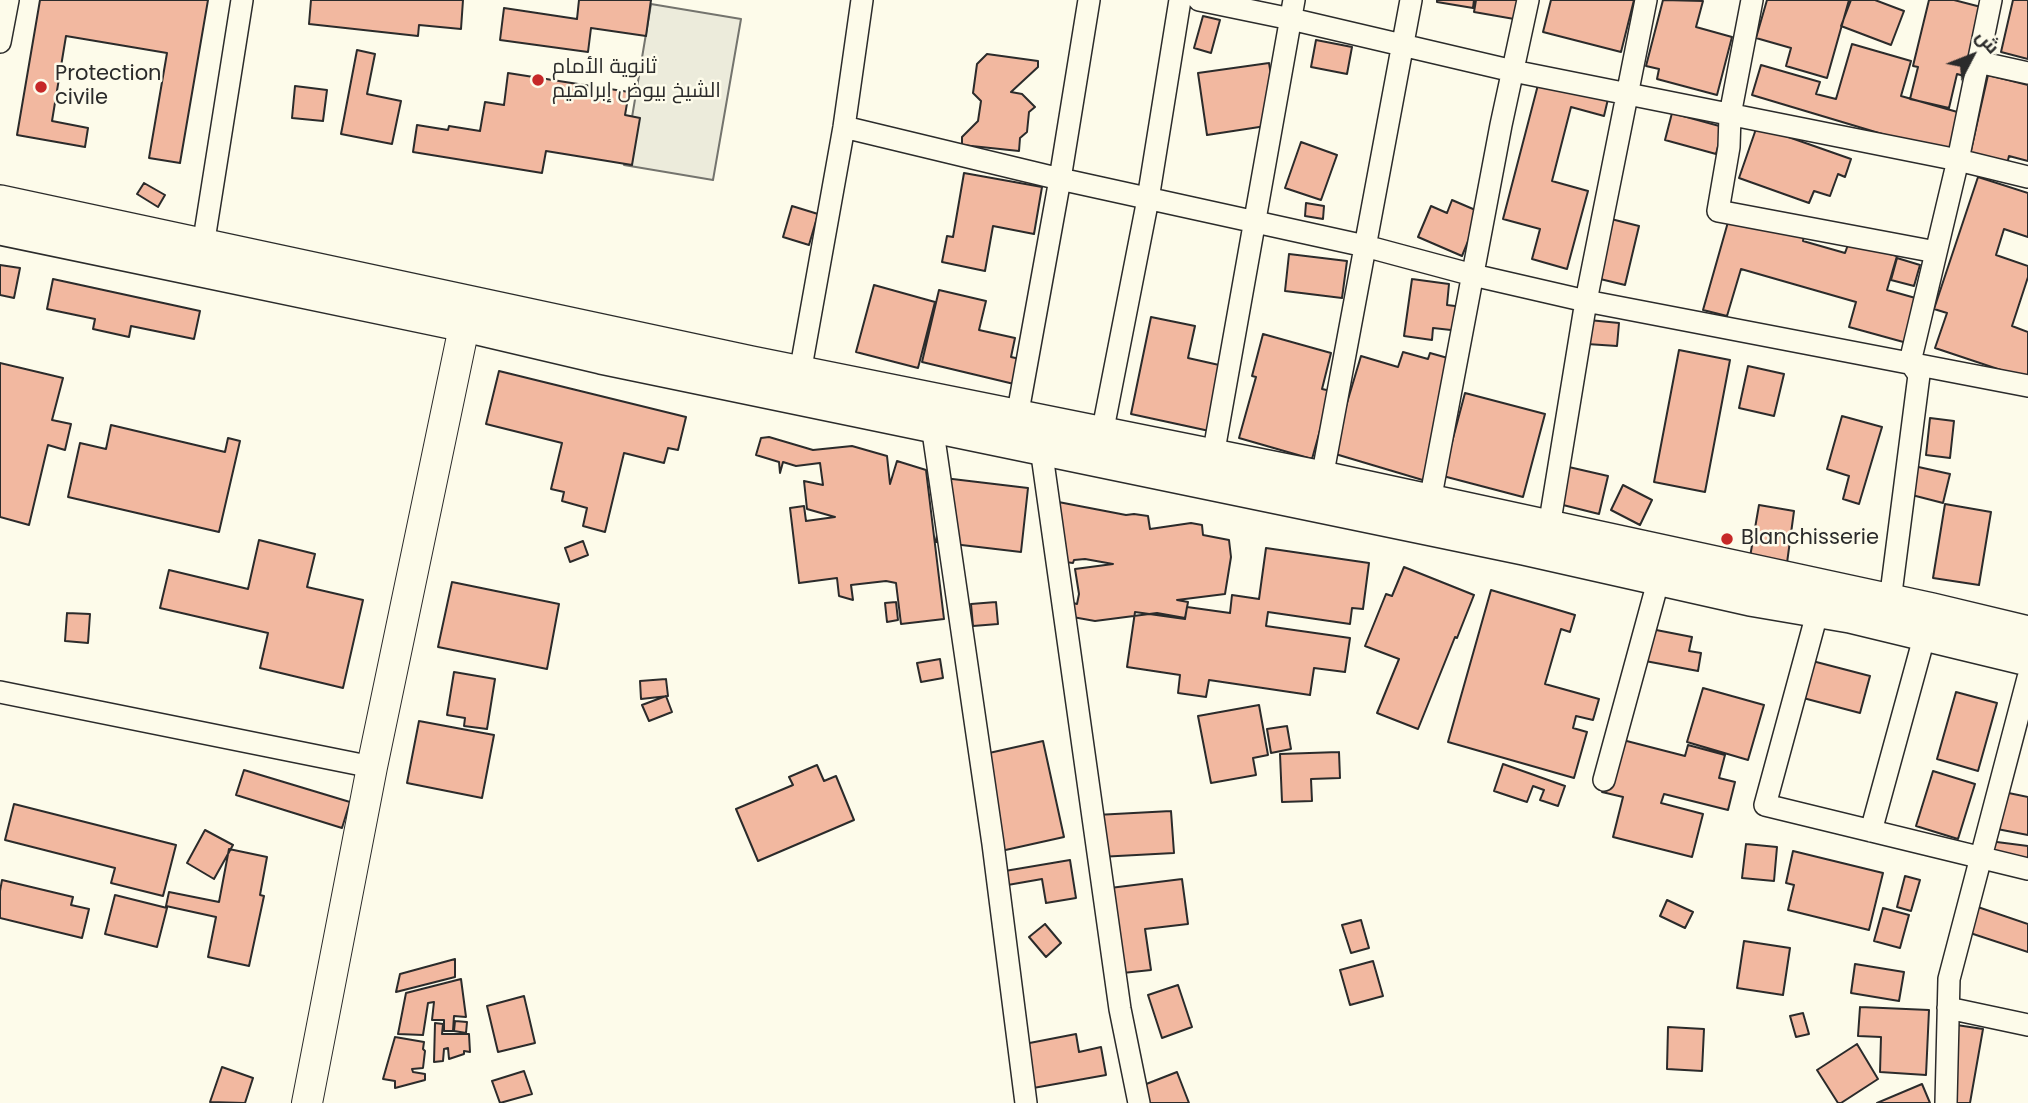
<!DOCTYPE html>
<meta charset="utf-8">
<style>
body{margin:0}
#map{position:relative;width:2028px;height:1103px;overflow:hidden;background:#fdfbea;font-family:Poppins,Cairo,sans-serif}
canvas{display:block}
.north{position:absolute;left:1937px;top:21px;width:70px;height:70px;-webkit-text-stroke:5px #fdfbea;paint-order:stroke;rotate:48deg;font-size:19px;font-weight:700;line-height:28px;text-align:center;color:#2b2b2b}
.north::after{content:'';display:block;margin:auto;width:24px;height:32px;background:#2b2b2b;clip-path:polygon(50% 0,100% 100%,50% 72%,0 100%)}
</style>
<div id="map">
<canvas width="2028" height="1103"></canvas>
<div class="north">ش</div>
</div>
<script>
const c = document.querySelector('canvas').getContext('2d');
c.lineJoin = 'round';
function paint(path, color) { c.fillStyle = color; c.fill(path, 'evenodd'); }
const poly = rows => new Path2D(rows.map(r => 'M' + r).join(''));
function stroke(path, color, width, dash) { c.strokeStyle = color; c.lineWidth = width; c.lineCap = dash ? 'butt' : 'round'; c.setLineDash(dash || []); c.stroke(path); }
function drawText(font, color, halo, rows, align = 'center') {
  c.font = font + ' Poppins,Cairo,sans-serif'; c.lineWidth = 5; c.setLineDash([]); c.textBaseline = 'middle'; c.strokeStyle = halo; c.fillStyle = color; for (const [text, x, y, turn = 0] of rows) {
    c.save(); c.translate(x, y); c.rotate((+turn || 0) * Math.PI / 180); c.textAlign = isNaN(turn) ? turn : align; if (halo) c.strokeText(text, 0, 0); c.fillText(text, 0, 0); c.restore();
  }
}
const green = poly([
 [651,4,741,19,713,180,624,165,651,4]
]);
paint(green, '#ecebdb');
stroke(green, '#74746e', 2);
const building = poly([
 [40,0,208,0,180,163,149,158,167,53,66,36,52,121,88,128,85,147,17,135,40,0],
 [311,0,463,0,461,29,419,25,418,36,309,24,311,0],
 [579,0,651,0,646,36,591,28,588,52,500,40,504,8,577,19,579,0],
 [1437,0,1474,0,1473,8,1437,2,1437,0],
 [1476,0,1523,0,1520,20,1474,12,1476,0],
 [1551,0,1634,0,1621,52,1543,32,1551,0],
 [1663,0,1703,1,1696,27,1732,37,1717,95,1657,79,1659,69,1646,66,1663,0],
 [1767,0,1849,0,1827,78,1786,66,1791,48,1756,38,1767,0],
 [1851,0,1875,0,1904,11,1891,45,1841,26,1851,0],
 [1929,0,1954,0,1981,7,1964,76,1957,74,1949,108,1910,99,1918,67,1913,66,1929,0],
 [2013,0,2028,0,2028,59,2001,52,2013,0],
 [1203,16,1220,20,1211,53,1194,48,1203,16],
 [1316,40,1352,47,1347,74,1311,67,1316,40],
 [1852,44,1911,61,1901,96,1961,113,1949,154,1752,95,1761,65,1820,82,1816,94,1836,99,1852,44],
 [357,50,375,54,367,94,401,101,392,144,341,134,357,50],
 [987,54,1038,61,1038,67,1011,92,1022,94,1035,107,1029,112,1027,132,1020,138,1019,151,962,145,962,137,978,121,981,101,973,93,977,64,987,54],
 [1269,63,1279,124,1207,135,1198,73,1269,63],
 [508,73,629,92,625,115,640,118,632,165,546,151,542,173,413,152,417,125,448,130,449,126,480,131,485,102,504,105,508,73],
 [1988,75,2028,85,2028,161,2009,156,2006,168,1969,159,1988,75],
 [1539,81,1608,99,1604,116,1571,107,1552,181,1588,191,1567,269,1532,259,1540,229,1503,219,1539,81],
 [295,86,327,90,323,121,292,118,295,86],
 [1672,113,1723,127,1716,154,1665,140,1672,113],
 [1757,126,1851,159,1845,177,1838,174,1830,196,1814,191,1809,203,1739,178,1757,126],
 [1301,142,1337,155,1321,200,1285,188,1301,142],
 [964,173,1042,187,1034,234,993,226,985,271,942,262,947,236,953,237,964,173],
 [1978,177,2028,193,2028,237,2004,229,1996,255,2028,266,2028,277,2012,326,2028,332,2028,379,1935,348,1947,313,1934,309,1978,177],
 [144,183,165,195,158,207,137,194,144,183],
 [1452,200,1480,212,1462,256,1418,237,1431,206,1447,213,1452,200],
 [1306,203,1324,206,1323,219,1305,216,1306,203],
 [792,206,818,214,809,245,783,237,792,206],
 [1730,215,1804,236,1803,241,1845,253,1849,242,1897,256,1887,290,1919,299,1907,343,1849,327,1856,302,1741,269,1727,316,1703,310,1730,215],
 [1611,219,1639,226,1625,285,1596,278,1611,219],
 [1289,254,1347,261,1342,298,1285,291,1289,254],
 [1897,258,1920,265,1914,286,1891,280,1897,258],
 [0,265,20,268,14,298,0,295,0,265],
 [53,279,200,311,194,339,131,326,129,337,93,329,95,319,47,309,53,279],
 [1412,279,1449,284,1447,305,1463,307,1460,331,1433,328,1432,340,1404,336,1412,279],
 [874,285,935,302,918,368,856,352,874,285],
 [939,290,986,301,979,330,1015,338,1011,357,1020,359,1014,384,922,362,939,290],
 [1151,317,1195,326,1188,358,1228,367,1214,432,1131,414,1151,317],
 [1589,320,1619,323,1617,346,1587,344,1589,320],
 [1263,334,1331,353,1322,389,1331,391,1312,459,1239,438,1256,377,1252,376,1263,334],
 [1679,350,1730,360,1705,492,1654,482,1679,350],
 [1403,352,1428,359,1430,353,1462,362,1426,481,1332,453,1361,356,1398,367,1403,352],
 [0,363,63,378,52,420,71,424,65,450,48,445,29,525,0,517,0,363],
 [1748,366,1784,374,1774,416,1739,408,1748,366],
 [499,371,686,417,678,450,668,448,664,463,624,453,605,532,583,526,587,508,562,501,564,492,551,489,562,443,486,424,499,371],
 [1465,393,1545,414,1523,497,1443,476,1465,393],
 [1842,416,1882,427,1859,504,1843,499,1849,476,1827,469,1842,416],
 [1930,418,1954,421,1950,458,1926,455,1930,418],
 [111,425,225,452,228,438,240,441,219,532,68,497,80,443,106,449,111,425],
 [769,437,813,450,852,446,887,456,890,484,897,461,926,470,944,619,901,624,896,583,886,581,851,585,853,600,839,596,837,578,799,583,790,508,804,506,806,521,835,517,807,509,804,481,823,485,820,463,796,466,783,462,780,473,779,462,756,455,761,438,769,437],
 [1560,465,1608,476,1599,514,1551,502,1560,465],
 [1914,466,1950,474,1943,503,1908,494,1914,466],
 [944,478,1028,488,1021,552,936,542,944,478],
 [1623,485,1652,500,1640,525,1611,510,1623,485],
 [1048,500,1126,515,1134,514,1148,516,1150,529,1191,523,1202,525,1203,535,1229,540,1231,557,1225,594,1177,600,1188,602,1185,618,1157,613,1095,621,1067,616,1065,601,1077,604,1079,594,1075,569,1113,564,1085,559,1074,560,1073,563,1057,561,1048,500],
 [1945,504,1991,512,1979,585,1933,578,1945,504],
 [1759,505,1794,511,1787,563,1750,557,1759,505],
 [259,540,315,554,307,587,363,600,343,688,260,668,268,633,160,608,169,570,248,589,259,540],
 [583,541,588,555,570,562,565,548,583,541],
 [1266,548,1369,563,1363,609,1352,608,1350,624,1268,612,1266,626,1350,638,1345,672,1314,668,1310,695,1209,680,1206,697,1178,693,1180,675,1127,667,1135,612,1185,619,1187,607,1230,613,1232,595,1259,599,1266,548],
 [1404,567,1474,595,1457,638,1455,637,1418,729,1377,713,1399,659,1365,646,1386,594,1392,596,1404,567],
 [452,582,559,604,547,669,438,647,452,582],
 [1491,590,1575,615,1570,632,1561,629,1545,684,1599,699,1593,720,1576,716,1573,728,1587,732,1574,778,1448,742,1491,590],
 [896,602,898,620,887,622,885,603,896,602],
 [996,602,998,624,973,626,971,604,996,602],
 [67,613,90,614,88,643,65,641,67,613],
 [1646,628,1692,637,1689,651,1701,653,1698,671,1640,660,1646,628],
 [1797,657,1870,676,1860,713,1788,694,1797,657],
 [940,659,943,678,921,682,917,663,940,659],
 [454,672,495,679,487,729,464,726,465,718,447,715,454,672],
 [666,679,668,696,641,699,640,681,666,679],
 [1703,688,1764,705,1748,760,1687,742,1703,688],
 [1956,692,1997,703,1978,771,1937,759,1956,692],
 [666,696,672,712,649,721,642,705,666,696],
 [1259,705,1268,755,1253,758,1256,775,1211,783,1198,716,1259,705],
 [419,721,494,735,482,798,407,783,419,721],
 [1287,726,1291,749,1271,753,1267,729,1287,726],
 [1615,738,1685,756,1688,745,1725,755,1719,778,1735,782,1728,810,1664,794,1661,803,1703,814,1692,857,1613,837,1623,797,1602,792,1615,738],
 [1043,741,1064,837,1001,851,980,755,1043,741],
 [1339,752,1340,778,1311,779,1312,801,1282,802,1280,754,1339,752],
 [1503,764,1565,786,1558,806,1540,800,1544,790,1533,786,1527,802,1494,791,1503,764],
 [817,765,824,781,836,776,854,820,758,861,736,809,793,785,789,777,817,765],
 [244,770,350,802,342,828,236,795,244,770],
 [1933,771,1975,784,1958,839,1916,826,1933,771],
 [1999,791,2028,797,2028,835,1992,828,1999,791],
 [14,804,176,845,163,896,111,883,115,868,5,840,14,804],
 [1171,811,1174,853,1099,857,1096,815,1171,811],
 [205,830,233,845,214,879,187,863,205,830],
 [1989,841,2028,846,2028,863,1987,857,1989,841],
 [1746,844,1777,847,1774,881,1742,878,1746,844],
 [229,849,267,857,260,895,264,896,249,966,208,957,216,917,166,906,169,892,219,902,229,849],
 [1793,851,1883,873,1869,930,1788,910,1794,885,1786,883,1793,851],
 [1070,860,1076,898,1046,903,1042,879,1002,886,999,872,1070,860],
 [1905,876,1920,880,1911,911,1897,907,1905,876],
 [1182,879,1188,924,1145,929,1151,970,1113,974,1102,889,1182,879],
 [2,880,73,897,71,905,89,909,82,938,0,918,0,891,2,880],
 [115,895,167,908,157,947,105,934,115,895],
 [1667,900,1693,912,1685,928,1660,916,1667,900],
 [1969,904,2028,924,2028,952,1961,930,1969,904],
 [1883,908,1909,915,1900,948,1874,941,1883,908],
 [1361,920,1369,948,1351,953,1342,925,1361,920],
 [1045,924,1061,943,1046,957,1029,937,1045,924],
 [1744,941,1790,948,1783,995,1737,988,1744,941],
 [455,959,455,977,396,992,400,974,455,959],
 [1373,961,1383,996,1350,1005,1340,970,1373,961],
 [1855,964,1904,972,1899,1001,1851,993,1855,964],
 [461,979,466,1017,454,1016,453,1031,444,1031,444,1020,432,1020,434,1002,428,1003,423,1035,398,1034,406,993,461,979],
 [1178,985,1192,1027,1162,1038,1148,995,1178,985],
 [524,996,535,1043,498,1052,487,1006,524,996],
 [1860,1007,1929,1010,1926,1075,1880,1072,1881,1037,1858,1036,1860,1007],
 [1803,1013,1809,1034,1796,1037,1790,1016,1803,1013],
 [455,1021,467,1022,466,1033,454,1031,455,1021],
 [435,1023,443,1024,442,1034,469,1034,470,1052,464,1051,464,1054,449,1059,448,1048,444,1049,443,1061,434,1062,435,1023],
 [1950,1024,1983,1029,1970,1103,1936,1103,1950,1024],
 [1668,1027,1704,1029,1702,1071,1667,1069,1668,1027],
 [1076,1034,1079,1052,1101,1047,1106,1075,1022,1090,1014,1046,1076,1034],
 [395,1037,424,1042,423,1049,425,1051,423,1068,412,1069,413,1072,425,1074,425,1080,395,1088,395,1081,383,1079,395,1037],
 [1857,1044,1878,1079,1841,1103,1838,1103,1817,1070,1857,1044],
 [222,1067,253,1078,245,1103,210,1102,222,1067],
 [524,1071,532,1094,500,1103,492,1081,524,1071],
 [1177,1072,1189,1103,1142,1103,1136,1088,1177,1072],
 [1922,1084,1930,1103,1877,1103,1922,1084]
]);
paint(building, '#f2b8a0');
stroke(building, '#2b2b2b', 2);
const street = poly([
 [1199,0,1291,19,1513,71,1958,160,2028,177],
 [1752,0,1730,115,1729,147,1718,211,1936,252],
 [0,42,8,0],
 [1978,62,2028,73],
 [844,127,1060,179,1365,246,1473,275,1586,301,2028,386],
 [203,246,242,0],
 [800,373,844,127,862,0],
 [1017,417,1060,179,1089,0],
 [932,425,993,844,1026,1103],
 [1102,434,1148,199,1180,0],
 [1041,448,1120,1009,1139,1103],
 [1213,456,1294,0],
 [1322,478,1411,0],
 [1430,501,1501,125,1528,0],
 [1549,527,1586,301,1646,0],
 [1890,601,1919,375,1910,362,1958,160,1991,0],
 [1818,610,1765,805,2028,869],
 [0,692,372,767],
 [1604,780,1659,578],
 [1871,831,1925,634],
 [1948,1008,2028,1025],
 [1946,1103,1949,979,2028,678]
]);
const secondary = poly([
 [307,1103,372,767,469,303]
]);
const primary = poly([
 [0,202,751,363,1322,478,1932,610,2028,633],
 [0,228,465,325,601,357,1524,548,1750,599,1850,616,2028,659]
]);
stroke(street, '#2b2b2b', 24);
stroke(secondary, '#2b2b2b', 32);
stroke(primary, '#2b2b2b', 36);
stroke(street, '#fdfbea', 21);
stroke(secondary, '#fdfbea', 30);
stroke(primary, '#fdfbea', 33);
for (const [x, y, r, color] of [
 [538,80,7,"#c62828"],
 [41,87,7,"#c62828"],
 [1727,539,7,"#c62828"]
]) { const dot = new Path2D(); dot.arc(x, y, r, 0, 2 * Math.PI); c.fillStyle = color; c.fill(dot); stroke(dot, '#fdfbea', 2.5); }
drawText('21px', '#2b2b2b', '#fdfbea', [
 ["ثانوية الأمام",552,68],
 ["الشيخ بيوض إبراهيم",552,92],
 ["Protection",55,75],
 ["civile",55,99],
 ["Blanchisserie",1741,539]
], 'left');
</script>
